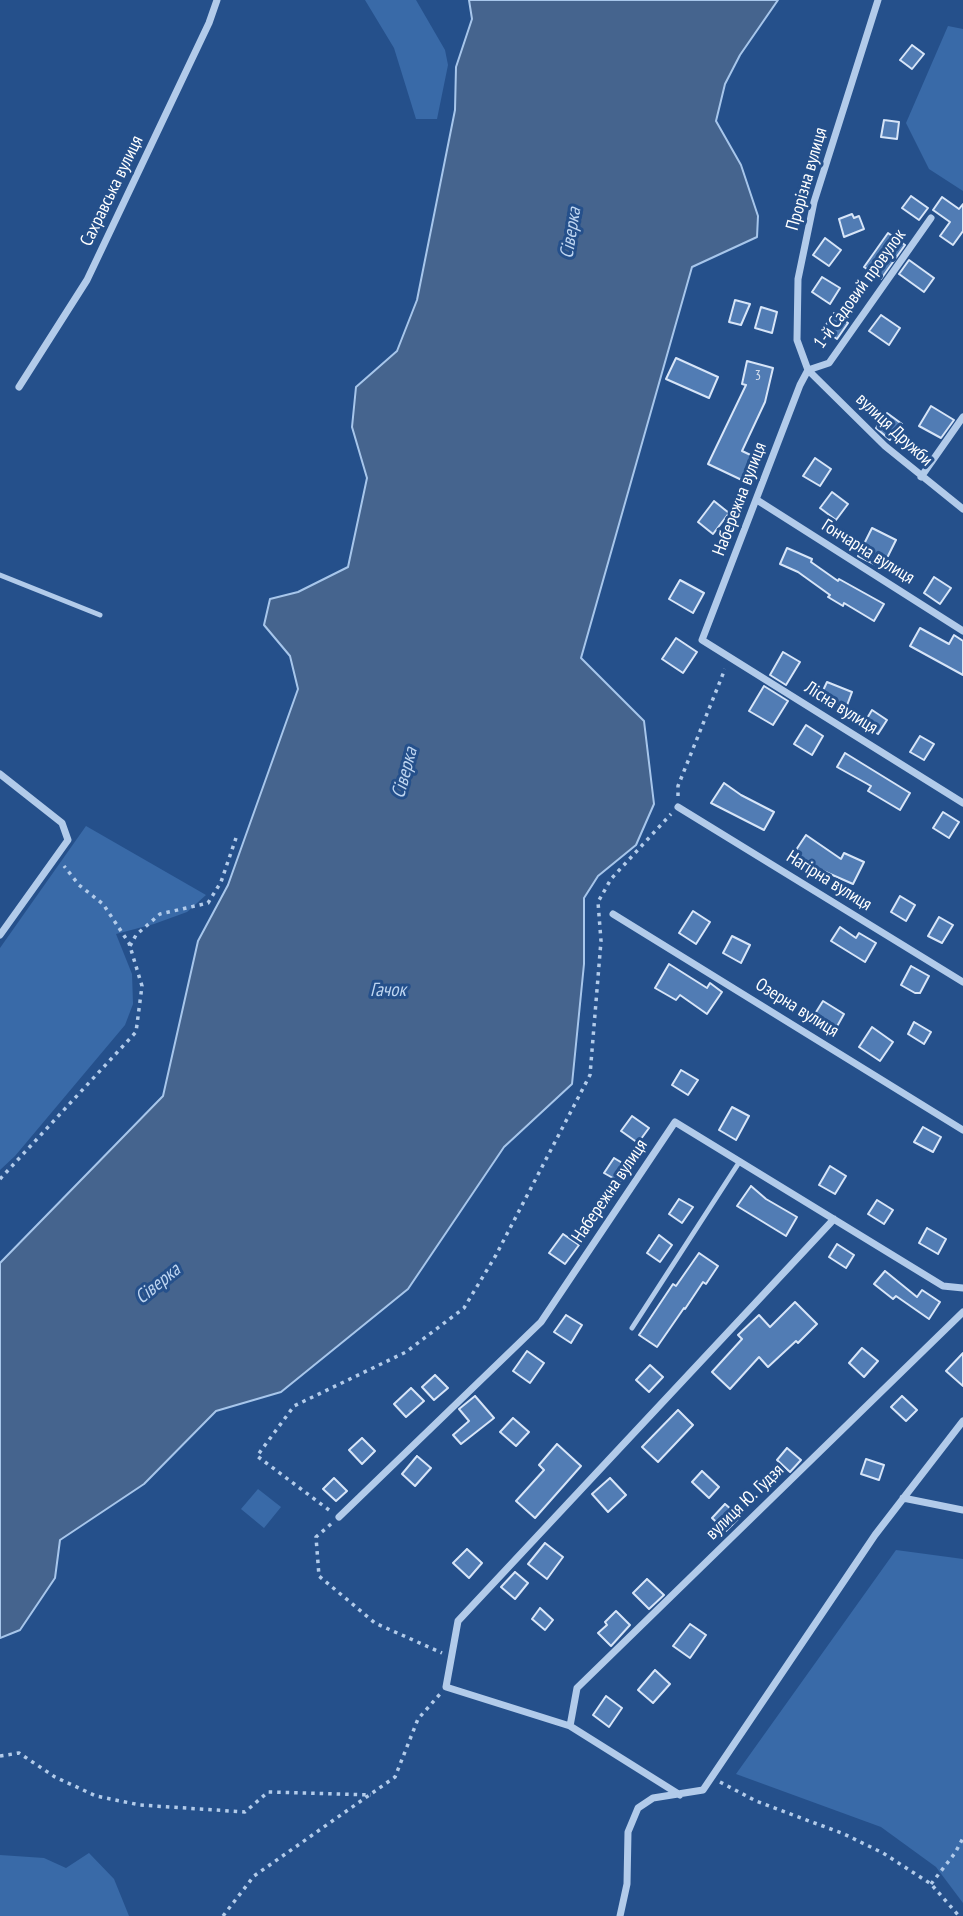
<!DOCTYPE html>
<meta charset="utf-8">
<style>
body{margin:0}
canvas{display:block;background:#25508b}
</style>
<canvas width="963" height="1916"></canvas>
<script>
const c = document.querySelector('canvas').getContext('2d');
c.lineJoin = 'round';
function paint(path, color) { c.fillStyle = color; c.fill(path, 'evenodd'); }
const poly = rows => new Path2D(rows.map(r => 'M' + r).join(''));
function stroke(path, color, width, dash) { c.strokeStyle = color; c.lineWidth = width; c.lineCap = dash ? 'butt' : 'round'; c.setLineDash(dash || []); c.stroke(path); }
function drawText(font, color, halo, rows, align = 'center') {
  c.font = font + ' "PT Sans Narrow",sans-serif'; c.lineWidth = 6; c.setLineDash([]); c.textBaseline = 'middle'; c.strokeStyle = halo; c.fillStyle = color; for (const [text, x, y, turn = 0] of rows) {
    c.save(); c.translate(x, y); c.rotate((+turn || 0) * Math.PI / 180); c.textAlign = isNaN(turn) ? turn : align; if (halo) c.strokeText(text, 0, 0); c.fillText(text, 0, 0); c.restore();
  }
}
paint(poly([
 [365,0,416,0,445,50,448,65,437,119,416,119,394,48],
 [948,26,963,29,963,191,929,169,906,123],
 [86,826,206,895,187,912,154,924,116,934,132,974,133,1004,125,1025,15,1156,0,1170,0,948],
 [258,1489,281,1507,264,1528,241,1509],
 [896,1550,963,1559,963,1903,936,1867,881,1827,736,1774],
 [89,1853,114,1879,129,1916,0,1916,0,1855,44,1858,66,1868]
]), '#396aa8');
const water = poly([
 [469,0,778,0,740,55,725,84,716,121,741,165,758,216,757,237,692,267,581,658,644,721,654,804,636,845,598,876,584,898,584,964,572,1084,504,1147,408,1289,281,1392,216,1411,144,1484,60,1540,55,1578,20,1630,0,1638,0,1263,163,1096,198,941,228,885,298,689,290,656,264,625,270,599,298,592,348,567,367,478,352,427,356,387,397,351,417,300,455,110,456,67,472,19,469,0]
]);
paint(water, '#45648e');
stroke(water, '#a7c6eb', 2);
const building = poly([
 [912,45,924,54,912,69,900,60,912,45],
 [884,120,899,122,897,139,881,137,884,120],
 [911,196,928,208,919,220,902,208,911,196],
 [942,197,959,209,963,204,963,231,953,245,940,236,950,222,933,210,942,197],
 [852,214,854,218,859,216,864,229,844,237,839,219,852,214],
 [888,233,905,245,881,279,864,267,888,233],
 [825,238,841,250,829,266,813,255,825,238],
 [909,260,934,278,924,292,899,274,909,260],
 [822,277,840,288,830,304,812,292,822,277],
 [735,300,750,304,741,325,729,322,735,300],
 [761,307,777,312,772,333,755,328,761,307],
 [834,313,848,323,837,339,823,329,834,313],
 [881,315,900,328,889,345,869,331,881,315],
 [676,358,718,377,709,398,666,379,676,358],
 [747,361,773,368,765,402,742,451,757,458,746,482,708,464,746,385,742,384,747,361],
 [931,406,954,420,941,438,919,426,931,406],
 [887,413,902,424,890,440,876,428,887,413],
 [815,458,831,469,820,486,803,476,815,458],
 [832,492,848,504,836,520,820,508,832,492],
 [714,501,729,513,713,534,698,522,714,501],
 [872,528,896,540,882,568,858,556,872,528],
 [787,548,812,559,811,562,838,581,839,579,884,604,874,621,844,603,843,606,828,597,830,595,798,572,780,564,787,548],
 [934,577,951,588,940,604,924,593,934,577],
 [680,580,704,593,693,613,669,599,680,580],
 [920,628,949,644,954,635,963,641,963,675,910,646,920,628],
 [676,638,697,652,683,673,662,659,676,638],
 [783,652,800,662,786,685,770,675,783,652],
 [827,682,852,692,846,708,820,697,827,682],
 [764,686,788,701,773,725,749,711,764,686],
 [872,710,887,720,878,734,863,725,872,710],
 [806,725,823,736,812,755,794,744,806,725],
 [920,736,934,744,924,760,910,752,920,736],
 [845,753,910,793,900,810,868,791,871,786,837,767,845,753],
 [724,783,741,795,774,812,764,830,711,803,724,783],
 [943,812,959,822,949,838,933,828,943,812],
 [806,835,841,859,844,853,864,862,853,884,812,866,794,853,806,835],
 [900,896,915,905,906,921,891,912,900,896],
 [693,911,710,922,696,944,679,933,693,911],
 [939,917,953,925,942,943,928,936,939,917],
 [840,927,856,938,859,933,876,943,865,962,831,941,840,927],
 [732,936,750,945,741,963,723,953,732,936],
 [669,964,707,988,710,983,722,992,707,1014,680,995,676,1000,655,988,669,964],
 [911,966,929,976,920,993,915,993,901,985,911,966],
 [823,1001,844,1014,835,1030,813,1017,823,1001],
 [914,1022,931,1032,924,1044,908,1034,914,1022],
 [872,1027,893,1042,880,1061,859,1047,872,1027],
 [681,1070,698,1080,688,1095,672,1085,681,1070],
 [732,1107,749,1116,736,1140,719,1130,732,1107],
 [632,1116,649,1128,638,1143,621,1131,632,1116],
 [923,1127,941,1137,933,1152,914,1142,923,1127],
 [614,1158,629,1167,620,1182,604,1173,614,1158],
 [830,1166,846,1176,835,1194,819,1185,830,1166],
 [751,1186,766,1199,797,1217,786,1236,737,1206,751,1186],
 [679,1199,693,1207,682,1223,669,1214,679,1199],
 [877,1200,893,1210,884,1224,868,1214,877,1200],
 [927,1228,946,1239,938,1254,919,1243,927,1228],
 [563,1234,579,1245,565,1264,549,1253,563,1234],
 [659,1235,672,1245,660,1262,647,1253,659,1235],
 [837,1244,854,1255,846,1268,829,1257,837,1244],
 [699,1253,718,1266,706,1284,703,1282,685,1309,684,1308,657,1347,639,1335,673,1284,676,1286,699,1253],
 [885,1271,917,1297,922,1290,940,1302,929,1319,896,1296,893,1299,874,1284,885,1271],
 [795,1302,817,1324,798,1343,796,1341,768,1367,759,1357,730,1389,712,1372,742,1339,738,1335,759,1315,770,1327,795,1302],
 [566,1315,582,1325,571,1343,554,1332,566,1315],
 [862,1348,878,1361,864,1377,849,1363,862,1348],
 [527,1351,544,1363,530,1383,513,1371,527,1351],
 [963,1353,963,1386,946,1371,963,1353],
 [650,1365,663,1377,649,1392,636,1380,650,1365],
 [435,1375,448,1388,434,1400,422,1387,435,1375],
 [411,1388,424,1401,406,1417,394,1404,411,1388],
 [475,1396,494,1418,461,1444,453,1435,469,1421,459,1409,475,1396],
 [902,1396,917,1410,906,1421,891,1407,902,1396],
 [678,1410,693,1425,658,1462,642,1447,678,1410],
 [513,1418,529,1432,516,1446,500,1432,513,1418],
 [362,1438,375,1451,362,1464,349,1450,362,1438],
 [557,1444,581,1466,535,1518,516,1501,544,1470,539,1465,557,1444],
 [787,1448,801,1460,790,1472,777,1460,787,1448],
 [417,1456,431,1468,415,1486,402,1474,417,1456],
 [866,1459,884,1465,879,1480,861,1474,866,1459],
 [702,1471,719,1487,709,1498,692,1482,702,1471],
 [334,1478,347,1491,336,1501,323,1489,334,1478],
 [610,1478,626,1495,608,1512,592,1494,610,1478],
 [725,1504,740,1517,726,1531,712,1518,725,1504],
 [545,1543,563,1557,547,1579,528,1564,545,1543],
 [467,1549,482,1563,469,1578,453,1563,467,1549],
 [515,1572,528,1583,515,1599,501,1587,515,1572],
 [647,1579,664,1595,649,1609,633,1593,647,1579],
 [540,1608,553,1620,545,1630,532,1619,540,1608],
 [616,1611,630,1625,611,1646,598,1633,607,1625,605,1622,616,1611],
 [690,1624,706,1635,690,1658,673,1646,690,1624],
 [655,1670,670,1684,653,1703,638,1690,655,1670],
 [606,1696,622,1708,609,1727,593,1715,606,1696]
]);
paint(building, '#517cb4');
stroke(building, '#d7e5f8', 2);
stroke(poly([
 [678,796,678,786,725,669],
 [130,946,136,935,160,914,208,903,221,882,236,838],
 [0,1179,136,1032,142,986,129,943,103,904,79,885,64,866],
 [329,1510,257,1456,294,1406,406,1352,464,1308,496,1255,590,1075,601,941,598,902,611,879,671,814],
 [331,1524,316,1537,319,1576,375,1623,442,1653],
 [0,1756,19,1753,55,1777,96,1796,140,1805,245,1812,268,1792,371,1795],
 [720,1782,756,1801,844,1834,883,1853,931,1884,959,1916],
 [931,1884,955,1853,963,1838],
 [223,1916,254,1876,395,1777,418,1719,440,1694]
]), '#b2cbea', 3.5, [3.5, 5]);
stroke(poly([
 [0,575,100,615],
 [632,1328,740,1161]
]), '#b2cbea', 5);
stroke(poly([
 [878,0,814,202,798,279,797,340,808,370,885,446,963,509],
 [808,370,800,385,702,640,963,803],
 [808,370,829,363,931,218],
 [19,387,87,280,209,23,217,0],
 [921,477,963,417],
 [757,500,963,631],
 [0,774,62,823,68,840,0,935],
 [678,807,963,982],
 [613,914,963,1130],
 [903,1498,963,1510],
 [339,1517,541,1322,675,1122,943,1286,963,1288],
 [570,1726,577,1688,963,1312],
 [680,1795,570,1726,446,1687,458,1621,834,1219],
 [620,1916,627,1884,628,1832,638,1808,653,1798,703,1790,875,1535,963,1421]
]), '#b2cbea', 7);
drawText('14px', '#d4deec', null, [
 ["3",758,376]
]);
drawText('18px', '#fff', '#25508b', [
 ["Прорізна вулиця",807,179,-74],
 ["Сахравська вулиця",112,191,-64],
 ["1-й Садовий провулок",860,289,-54],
 ["вулиця Дружби",894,430,43],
 ["Набережна вулиця",740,499,-69],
 ["Гончарна вулиця",868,552,32],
 ["Лісна вулиця",841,708,32],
 ["Нагірна вулиця",829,881,32],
 ["Озерна вулиця",797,1008,32],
 ["Набережна вулиця",610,1191,-56],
 ["вулиця Ю. Гудзя",745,1502,-44]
]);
drawText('italic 19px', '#bed5f1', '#25508b', [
 ["Сіверка",571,233,-81],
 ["Сіверка",405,773,-75],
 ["Гачок",388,991],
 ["Сіверка",158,1284,-39]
]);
</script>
